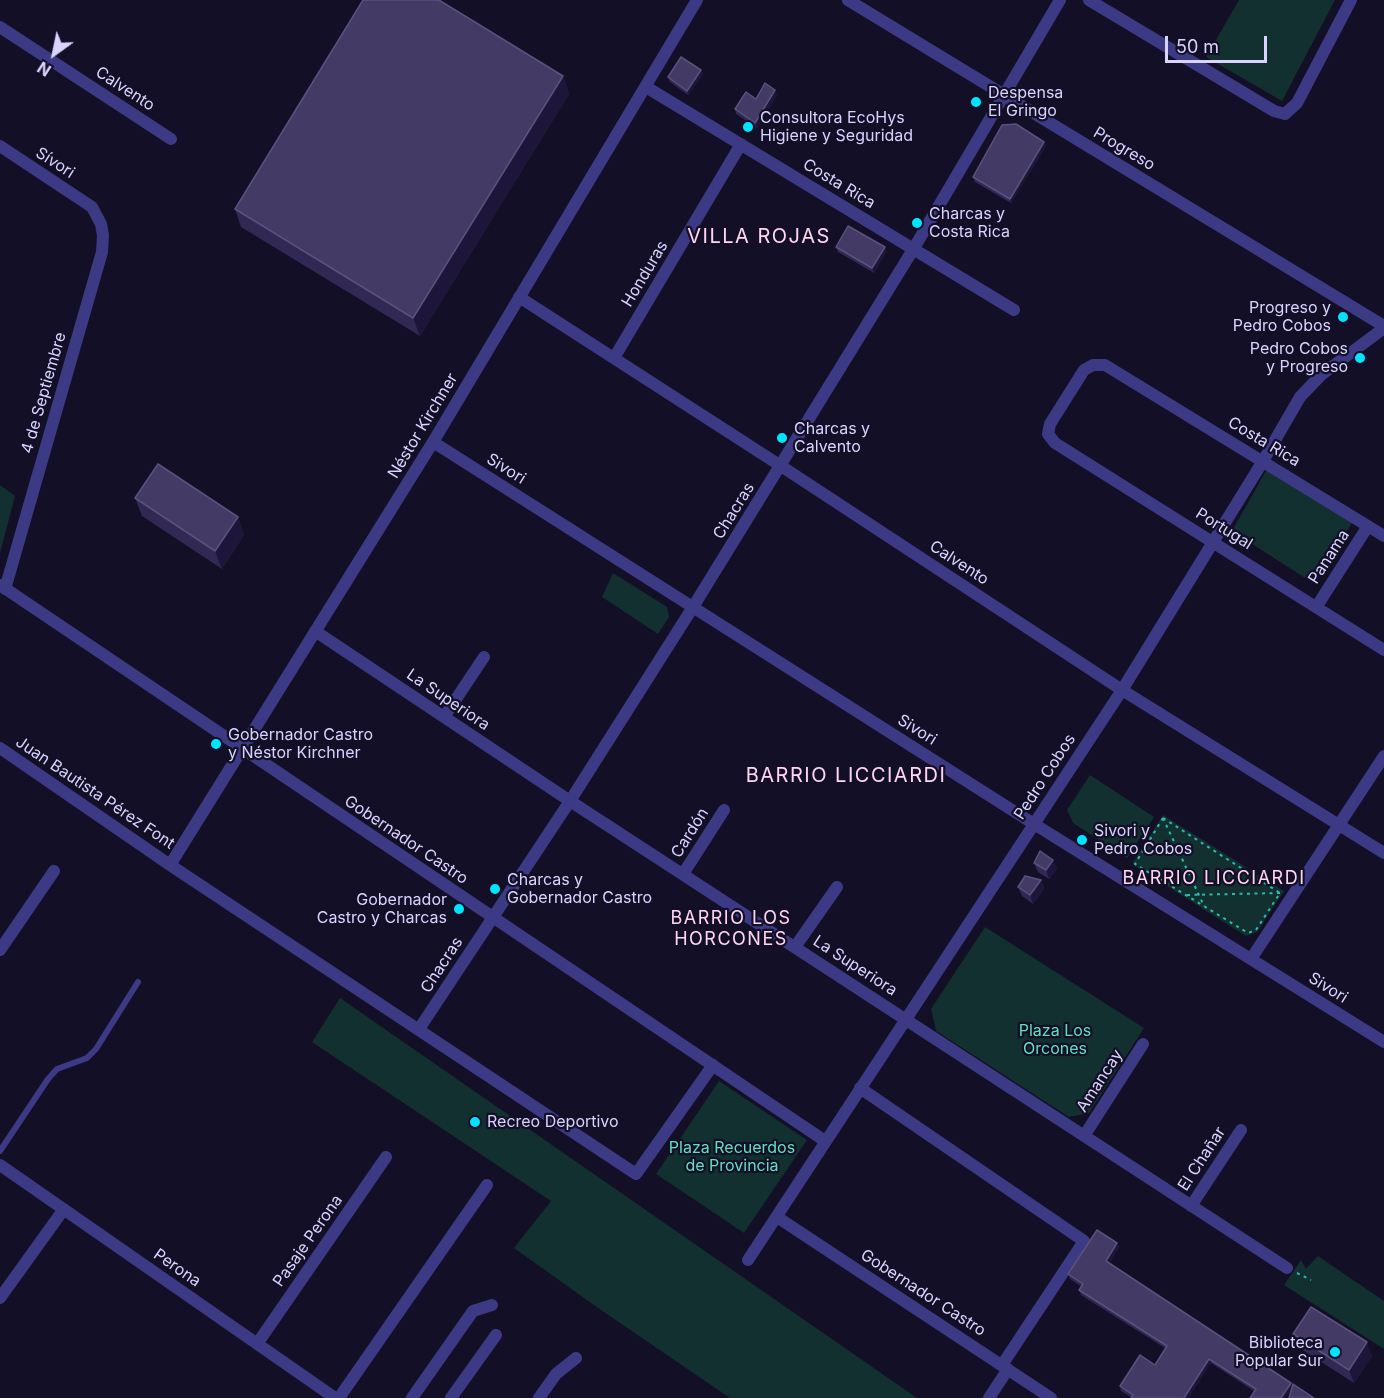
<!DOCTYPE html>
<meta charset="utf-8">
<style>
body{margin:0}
#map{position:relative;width:1384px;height:1398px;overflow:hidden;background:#130f26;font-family:Inter,sans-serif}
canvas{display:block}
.north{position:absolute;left:24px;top:24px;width:60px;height:60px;-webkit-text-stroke:4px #130f26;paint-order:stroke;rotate:213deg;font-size:16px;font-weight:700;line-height:24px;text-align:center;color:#d9d4ff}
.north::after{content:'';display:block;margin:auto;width:21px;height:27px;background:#d9d4ff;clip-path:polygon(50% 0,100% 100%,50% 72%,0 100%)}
.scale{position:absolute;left:1165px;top:36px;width:102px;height:27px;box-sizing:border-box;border:3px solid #d9d4ff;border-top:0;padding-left:8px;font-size:18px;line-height:21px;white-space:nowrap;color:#d9d4ff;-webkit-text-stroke:4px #130f26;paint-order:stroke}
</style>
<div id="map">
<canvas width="1384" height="1398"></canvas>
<div class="north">N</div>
<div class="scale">50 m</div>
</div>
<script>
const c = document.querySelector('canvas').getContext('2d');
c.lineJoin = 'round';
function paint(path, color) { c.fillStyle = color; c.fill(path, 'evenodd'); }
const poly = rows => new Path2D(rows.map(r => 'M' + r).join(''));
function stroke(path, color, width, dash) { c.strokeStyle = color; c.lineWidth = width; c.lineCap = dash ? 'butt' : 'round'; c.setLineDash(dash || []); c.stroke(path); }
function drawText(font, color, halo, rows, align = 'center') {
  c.font = font + ' Inter,sans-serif'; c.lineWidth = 4.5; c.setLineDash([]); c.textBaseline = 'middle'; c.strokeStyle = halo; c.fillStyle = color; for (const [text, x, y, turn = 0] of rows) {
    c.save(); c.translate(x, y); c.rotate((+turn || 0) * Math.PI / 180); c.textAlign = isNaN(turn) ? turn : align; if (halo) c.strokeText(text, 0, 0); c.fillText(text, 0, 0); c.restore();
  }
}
paint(poly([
 [1239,0,1335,0,1282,101,1206,57],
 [1267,469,1352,523,1313,583,1232,531],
 [0,485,15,496,0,553],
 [613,573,667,607,669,617,658,634,602,597],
 [1090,775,1154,817,1127,858,1073,823,1067,810],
 [1163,815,1284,891,1257,932,1246,936,1132,864],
 [985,927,1144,1028,1089,1113,1069,1117,936,1031,931,1009],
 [340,998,917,1398,730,1398,601,1310,514,1248,551,1201,312,1042],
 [719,1081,807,1140,744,1233,656,1174],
 [1318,1256,1384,1301,1384,1349,1284,1285,1301,1260,1306,1269]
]), '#12302f');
stroke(poly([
 [1163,818,1280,893,1256,930,1248,933,1135,864,1163,818],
 [1163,818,1204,906],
 [1187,895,1280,893],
 [1297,1273,1311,1280]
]), '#2fb8b0', 2, [3, 4.5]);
stroke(poly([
 [0,1151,48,1079,57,1069,87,1058,96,1049,138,982]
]), '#3d3a85', 6);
stroke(poly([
 [848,0,1384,326],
 [1089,0,1274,111,1285,114,1297,103,1351,0],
 [0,27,171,139],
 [646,87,1014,310],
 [0,146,92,207,101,224,103,235,102,252,5,589],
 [519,297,781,466,1122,690,1384,853],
 [614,358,741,144],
 [433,442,1034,824,1384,1042],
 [1384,536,1105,365,1093,365,1084,370,1050,424,1048,434,1055,443,1384,650],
 [0,585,825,1141],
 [1317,606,1368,526],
 [315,631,570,801,1287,1268],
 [444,717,484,657],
 [0,748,170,865,636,1174,713,1065],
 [170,865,433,442,697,0],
 [683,874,724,810],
 [795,947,837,887],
 [0,950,54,871],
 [1251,959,1384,756],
 [419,1029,570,801,693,607,914,248,1060,0],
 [860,1088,1084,1241,1002,1365],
 [1084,1136,1143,1044],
 [0,1165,335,1398],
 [1191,1206,1241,1130],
 [777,1217,1051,1398],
 [748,1260,1122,690,1263,461,1300,397,1321,375,1384,328],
 [0,1298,64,1209],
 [257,1344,386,1157],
 [339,1398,487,1185],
 [412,1398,473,1311,492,1305],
 [451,1398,496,1335],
 [539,1398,556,1374,576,1358],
 [989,1398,1008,1369]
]), '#3d3a85', 12);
paint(poly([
 [701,70,703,74,688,95,670,82,668,77],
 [563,76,569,94,420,336,241,227,235,209],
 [777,95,757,128,736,114,735,109,756,99],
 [1044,142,1046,146,1011,203,975,182,973,177],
 [836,247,885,247,886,252,874,273,838,252],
 [135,498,238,517,244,535,222,569,142,516],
 [1053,860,1057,869,1049,879,1038,872,1034,863],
 [1041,880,1044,889,1033,904,1022,896,1018,887],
 [1117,1243,1119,1247,1109,1263,1291,1383,1292,1386,1291,1389,1254,1391,1211,1363,1131,1397,1121,1391,1120,1386,1155,1365,1165,1348,1081,1295,1079,1290,1082,1287,1070,1279,1068,1274],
 [1293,1334,1372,1356,1354,1383,1298,1347]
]), '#312854');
paint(poly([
 [701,70,703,74,688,95,687,91],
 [563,76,569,94,420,336,413,318],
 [775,90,777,95,757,128,755,123],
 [1044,142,1046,146,1011,203,1010,199],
 [885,247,886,252,874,273,872,268],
 [238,517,244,535,222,569,215,551],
 [1053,860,1057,869,1049,879,1046,870],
 [1041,880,1044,889,1033,904,1030,895],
 [1117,1243,1119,1247,1108,1266,1106,1261],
 [1367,1342,1372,1356,1354,1383,1349,1370],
 [1209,1359,1211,1363,1189,1398,1184,1398],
 [1291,1383,1292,1387,1286,1398,1281,1398]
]), '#1d163a');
const building = poly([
 [363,0,439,0,563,76,413,318,235,209,363,0],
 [681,57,701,70,687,91,668,77,681,57],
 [765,83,775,90,755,123,735,109,746,92,756,99,765,83],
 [1016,124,1044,142,1010,199,973,177,1002,125,1016,124],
 [848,226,885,247,872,268,836,247,848,226],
 [158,464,238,517,215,551,135,498,158,464],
 [1040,851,1053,860,1046,870,1034,863,1040,851],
 [1025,876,1041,880,1030,895,1018,887,1025,876],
 [1097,1230,1117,1243,1106,1261,1291,1383,1281,1398,1250,1398,1256,1389,1209,1359,1184,1398,1131,1398,1133,1395,1120,1386,1140,1355,1155,1365,1167,1346,1079,1290,1083,1284,1068,1274,1097,1230],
 [1311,1307,1367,1342,1349,1370,1293,1334,1311,1307],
 [1293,1384,1314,1398,1289,1398,1293,1384]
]);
paint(building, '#433a66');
stroke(building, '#5a527e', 1.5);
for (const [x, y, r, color] of [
 [976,102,6,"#00e5ff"],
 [748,127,6,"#00e5ff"],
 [917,223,6,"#00e5ff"],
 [1343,317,6,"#00e5ff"],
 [1360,358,6,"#00e5ff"],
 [782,438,6,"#00e5ff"],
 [216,744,6,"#00e5ff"],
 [1082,840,6,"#00e5ff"],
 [495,889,6,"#00e5ff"],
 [459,909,6,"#00e5ff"],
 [475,1122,6,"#00e5ff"],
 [1335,1352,6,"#00e5ff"]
]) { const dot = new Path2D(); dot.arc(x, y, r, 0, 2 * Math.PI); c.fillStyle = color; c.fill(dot); stroke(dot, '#130f26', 2); }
drawText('16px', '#d9d4ff', '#130f26', [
 ["Calvento",125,89,33],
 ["Progreso",1124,149,31],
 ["Sívori",55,163,33],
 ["Costa Rica",839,184,31],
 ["Honduras",645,274,-59],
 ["4 de Septiembre",44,393,-74],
 ["Néstor Kirchner",423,426,-59],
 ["Costa Rica",1264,442,31],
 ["Sivori",506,469,32],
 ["Chacras",734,511,-58],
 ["Portugal",1224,529,32],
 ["Panama",1329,557,-57],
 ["Calvento",959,563,33],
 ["La Superiora",448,700,34],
 ["Sivori",917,730,32],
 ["Pedro Cobos",1045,777,-57],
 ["Juan Bautista Pérez Font",95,793,34],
 ["Cardón",690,833,-58],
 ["Gobernador Castro",406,840,34],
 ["Chacras",442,965,-57],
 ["La Superiora",855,966,33],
 ["Sivori",1328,988,32],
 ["Amancay",1100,1081,-57],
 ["El Chañar",1202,1159,-57],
 ["Pasaje Perona",308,1241,-55],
 ["Perona",177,1268,35],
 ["Gobernador Castro",923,1293,33]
]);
drawText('16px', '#d9d4ff', '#130f26', [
 ["Despensa",988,93],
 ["El Gringo",988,111],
 ["Consultora EcoHys",760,118],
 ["Higiene y Seguridad",760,136],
 ["Charcas y",929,214],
 ["Costa Rica",929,232],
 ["Progreso y",1331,308,"right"],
 ["Pedro Cobos",1331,326,"right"],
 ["Pedro Cobos",1348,349,"right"],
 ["y Progreso",1348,367,"right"],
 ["Charcas y",794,429],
 ["Calvento",794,447],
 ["Gobernador Castro",228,735],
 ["y Néstor Kirchner",228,753],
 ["Sivori y",1094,831],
 ["Pedro Cobos",1094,849],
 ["Charcas y",507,880],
 ["Gobernador Castro",507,898],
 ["Gobernador",447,900,"right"],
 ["Castro y Charcas",447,918,"right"],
 ["Recreo Deportivo",487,1122],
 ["Biblioteca",1323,1343,"right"],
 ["Popular Sur",1323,1361,"right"]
], 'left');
drawText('16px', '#5fe0c0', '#130f26', [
 ["Plaza Los",1055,1031],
 ["Orcones",1055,1049],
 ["Plaza Recuerdos",732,1148],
 ["de Provincia",732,1166]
]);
c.letterSpacing = '1.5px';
drawText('18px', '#ffd6f0', '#130f26', [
 ["BARRIO LICCIARDI",1214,879],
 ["BARRIO LOS",731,919],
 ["HORCONES",731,940]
]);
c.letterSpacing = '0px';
c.letterSpacing = '1.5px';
drawText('20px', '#ffd6f0', '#130f26', [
 ["VILLA ROJAS",759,237],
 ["BARRIO LICCIARDI",846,776]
]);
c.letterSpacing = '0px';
</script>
